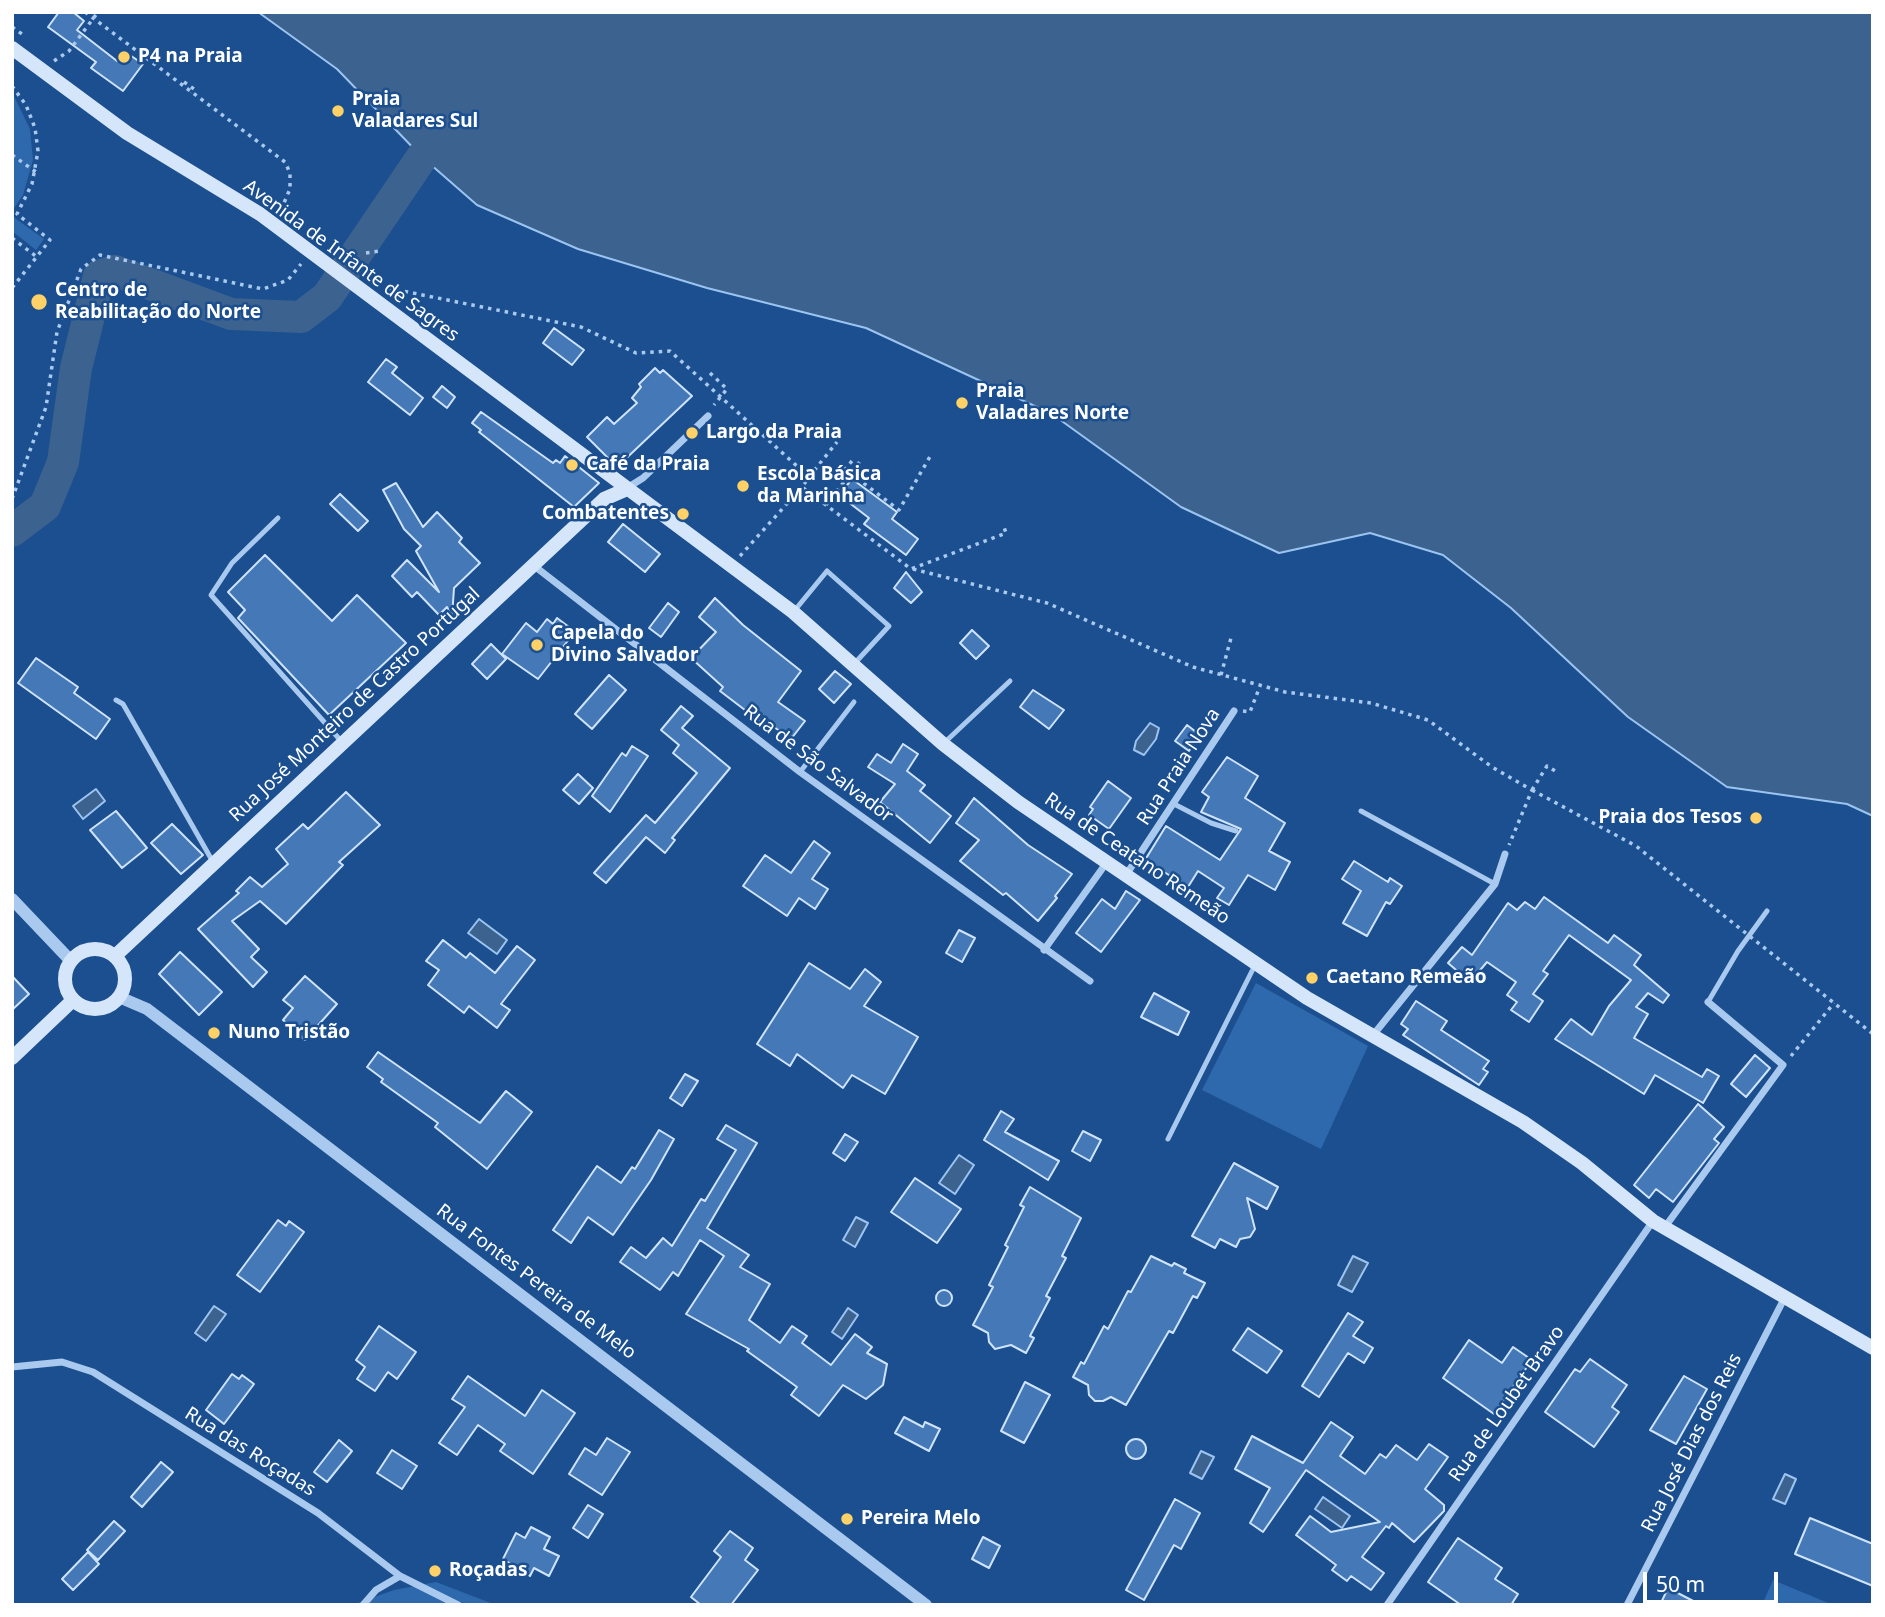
<!DOCTYPE html>
<meta charset="utf-8">
<style>
body{margin:0}
#map{position:relative;width:1885px;height:1617px;overflow:hidden;background:#1b4f8f;font-family:"Noto Sans",sans-serif}
canvas{display:block}
.frame{position:absolute;inset:0;border:14px solid #fff;pointer-events:none}
.scale{position:absolute;left:1643px;top:1572px;width:135px;height:32px;box-sizing:border-box;border:4px solid #fff;border-top:0;padding-left:9px;font-size:21px;line-height:24px;white-space:nowrap;color:#fff;-webkit-text-stroke:5px #1b4f8f;paint-order:stroke}
</style>
<div id="map">
<canvas width="1885" height="1617"></canvas>
<div class="frame"></div>
<div class="scale">50 m</div>
</div>
<script>
const c = document.querySelector('canvas').getContext('2d');
c.lineJoin = 'round';
function paint(path, color) { c.fillStyle = color; c.fill(path, 'evenodd'); }
const poly = rows => new Path2D(rows.map(r => 'M' + r).join(''));
function stroke(path, color, width, dash) { c.strokeStyle = color; c.lineWidth = width; c.lineCap = dash ? 'butt' : 'round'; c.setLineDash(dash || []); c.stroke(path); }
function drawText(font, color, halo, rows, align = 'center') {
  c.font = font + ' "Noto Sans",sans-serif'; c.lineWidth = 5; c.setLineDash([]); c.textBaseline = 'middle'; c.strokeStyle = halo; c.fillStyle = color; for (const [text, x, y, turn = 0] of rows) {
    c.save(); c.translate(x, y); c.rotate((+turn || 0) * Math.PI / 180); c.textAlign = isNaN(turn) ? turn : align; if (halo) c.strokeText(text, 0, 0); c.fillText(text, 0, 0); c.restore();
  }
}
paint(poly([
 [12,92,30,129,33,160,23,195,12,211],
 [12,216,44,239,36,250,12,231],
 [1256,983,1368,1046,1321,1149,1202,1090],
 [1773,1580,1833,1605,1762,1605],
 [436,1582,496,1605,352,1605,394,1590]
]), '#2e69ad');
const water = poly([
 [258,12,1873,12,1873,816,1847,804,1727,787,1628,717,1511,608,1443,555,1370,533,1279,553,1181,507,1052,414,866,328,707,288,578,249,477,205,422,157,337,69,258,12],
 [1150,723,1159,728,1156,739,1144,755,1134,750,1136,741,1150,723],
 [96,789,105,801,83,819,73,806,96,789],
 [479,919,507,940,497,954,468,933,479,919],
 [959,1155,974,1165,955,1194,939,1183,959,1155],
 [856,1217,868,1223,855,1247,843,1240,856,1217],
 [1353,1256,1368,1263,1352,1292,1338,1285,1353,1256],
 [214,1306,226,1314,206,1341,195,1333,214,1306],
 [848,1308,858,1315,842,1339,832,1332,848,1308],
 [1201,1451,1214,1457,1202,1479,1190,1473,1201,1451],
 [1785,1474,1796,1479,1785,1504,1773,1499,1785,1474],
 [1323,1497,1350,1516,1342,1528,1315,1509,1323,1497]
]);
paint(water, '#3c6290');
stroke(water, '#9cc4f0', 2);
stroke(poly([
 [12,531,45,506,63,462,76,368,99,276,115,271,231,314,301,317,327,297,422,157]
]), '#3c6290', 32);
const building = poly([
 [59,12,73,12,84,21,77,30,117,61,124,51,143,64,123,91,91,68,96,62,48,27,59,12],
 [554,328,584,350,572,365,543,343,554,328],
 [386,359,397,367,392,373,423,398,410,415,368,382,386,359],
 [655,368,660,373,663,370,692,396,617,467,587,437,607,417,614,424,637,403,632,398,641,387,639,384,655,368],
 [442,386,455,397,447,408,433,397,442,386],
 [481,412,553,463,556,460,560,463,565,456,599,483,574,507,479,432,481,430,472,423,481,412],
 [852,479,897,512,892,519,918,539,906,555,864,524,869,518,839,495,852,479],
 [396,483,423,527,437,512,462,538,459,542,480,563,454,588,452,617,447,607,439,615,417,592,412,597,392,576,407,560,439,592,416,551,421,546,404,529,383,490,396,483],
 [340,494,368,521,358,531,330,504,340,494],
 [623,524,660,554,645,572,608,542,623,524],
 [265,555,332,621,357,595,406,643,329,715,238,618,245,610,228,592,265,555],
 [906,572,922,592,911,603,894,588,906,572],
 [715,598,743,625,801,671,778,702,805,721,791,739,764,720,762,723,720,691,723,687,691,658,716,632,699,617,715,598],
 [668,603,679,612,661,637,649,628,668,603],
 [557,618,569,627,564,633,570,638,538,679,502,654,526,623,537,632,547,619,553,624,557,618],
 [972,630,989,646,976,659,960,643,972,630],
 [491,644,506,659,487,679,472,664,491,644],
 [36,658,78,687,74,693,110,719,96,739,18,683,36,658],
 [835,671,851,684,834,703,819,689,835,671],
 [609,675,626,690,592,729,575,714,609,675],
 [1033,690,1064,710,1049,729,1020,707,1033,690],
 [681,706,693,716,682,728,730,768,672,838,675,840,665,853,646,837,606,883,594,873,646,815,655,823,697,773,673,753,679,745,661,730,681,706],
 [1187,725,1200,735,1189,751,1175,741,1187,725],
 [903,744,918,754,907,771,925,785,920,791,951,816,930,843,880,802,895,784,868,767,877,754,891,763,903,744],
 [632,746,648,756,610,812,592,796,622,753,626,756,632,746],
 [1227,757,1258,776,1245,798,1285,823,1269,851,1290,862,1275,890,1248,875,1229,905,1217,898,1224,888,1198,871,1188,887,1145,860,1166,826,1220,860,1241,829,1201,812,1209,797,1202,792,1227,757],
 [578,774,593,788,579,804,563,790,578,774],
 [1108,781,1131,798,1109,829,1089,815,1093,809,1090,807,1108,781],
 [346,792,380,825,339,862,343,865,286,924,260,901,232,921,259,949,251,957,267,972,253,987,198,929,239,893,236,891,250,877,262,887,288,864,276,849,303,824,308,829,346,792],
 [974,798,1028,845,1072,874,1055,896,1057,898,1038,921,1006,893,1003,895,960,861,979,840,956,823,974,798],
 [116,811,147,848,122,868,90,830,116,811],
 [172,824,203,855,181,874,151,843,172,824],
 [814,841,830,853,812,879,828,889,815,909,799,898,787,916,743,886,765,855,791,873,814,841],
 [1354,861,1388,882,1390,878,1402,886,1390,904,1386,902,1367,936,1343,923,1361,891,1342,879,1354,861],
 [1126,891,1140,900,1101,952,1076,933,1102,899,1115,909,1126,891],
 [1544,897,1608,943,1614,935,1641,955,1634,965,1669,995,1663,1003,1648,993,1636,1007,1648,1014,1634,1038,1702,1077,1707,1069,1719,1076,1703,1103,1655,1075,1644,1094,1555,1039,1571,1019,1592,1035,1609,1006,1631,980,1569,935,1543,971,1548,974,1533,994,1543,1001,1529,1022,1511,1010,1517,1002,1507,995,1516,982,1487,962,1470,982,1448,963,1462,947,1472,955,1508,903,1517,910,1525,902,1535,909,1544,897],
 [959,930,975,938,962,962,946,953,959,930],
 [443,940,466,958,470,953,495,973,517,946,535,960,501,1004,510,1010,497,1028,469,1006,464,1013,428,985,439,970,426,961,443,940],
 [180,952,222,992,199,1015,159,974,180,952],
 [809,963,850,989,865,969,881,982,864,1006,918,1037,885,1094,852,1075,843,1088,797,1054,790,1066,757,1044,809,963],
 [12,976,29,994,12,1010,12,976],
 [305,976,337,1004,305,1040,283,1020,293,1008,283,1000,305,976],
 [1154,993,1189,1012,1178,1035,1141,1017,1154,993],
 [1416,1001,1447,1021,1441,1030,1489,1061,1483,1069,1488,1072,1479,1085,1403,1035,1408,1029,1401,1024,1416,1001],
 [378,1052,480,1123,506,1091,532,1112,487,1169,435,1127,438,1123,381,1082,383,1079,367,1067,378,1052],
 [1755,1055,1770,1068,1746,1097,1731,1084,1755,1055],
 [685,1074,698,1081,682,1106,670,1098,685,1074],
 [1698,1104,1724,1127,1714,1139,1719,1143,1673,1202,1656,1189,1649,1198,1634,1185,1698,1104],
 [1001,1111,1014,1119,1005,1132,1059,1161,1048,1180,984,1140,1001,1111],
 [726,1125,757,1143,707,1228,749,1255,740,1267,770,1284,749,1320,780,1343,792,1326,807,1336,802,1343,831,1365,855,1334,872,1347,867,1353,887,1364,883,1385,866,1399,843,1385,819,1416,791,1395,797,1387,747,1351,749,1349,686,1314,724,1256,700,1240,678,1276,673,1272,660,1290,620,1262,631,1247,646,1258,663,1238,672,1246,701,1199,705,1201,736,1150,717,1139,726,1125],
 [659,1130,674,1139,651,1180,613,1235,588,1217,571,1243,553,1230,597,1166,621,1183,632,1167,635,1169,659,1130],
 [1083,1131,1101,1140,1090,1161,1072,1151,1083,1131],
 [845,1134,858,1142,845,1161,833,1153,845,1134],
 [1234,1163,1278,1187,1267,1209,1247,1198,1255,1229,1250,1237,1240,1239,1236,1247,1220,1239,1215,1248,1192,1236,1234,1163],
 [915,1178,961,1209,937,1243,891,1212,915,1178],
 [1030,1187,1081,1218,1062,1256,1066,1258,1046,1296,1050,1298,1030,1336,1034,1338,1026,1353,1011,1345,995,1349,989,1342,988,1333,973,1325,993,1287,989,1285,1008,1247,1005,1245,1024,1207,1020,1205,1030,1187],
 [278,1220,286,1226,289,1221,304,1232,260,1292,237,1275,278,1220],
 [1151,1256,1172,1266,1174,1263,1186,1269,1184,1273,1205,1283,1197,1298,1193,1296,1173,1333,1169,1331,1126,1405,1111,1397,1103,1401,1095,1401,1089,1395,1088,1385,1073,1377,1081,1362,1084,1364,1104,1326,1108,1329,1128,1291,1131,1292,1151,1256],
 '936 1298a8 8 0 1 1 16 0a8 8 0 1 1-16 0Z',
 [1348,1313,1363,1322,1353,1336,1373,1348,1364,1363,1348,1353,1319,1397,1302,1386,1348,1313],
 [379,1326,416,1352,397,1379,388,1372,375,1391,357,1379,365,1367,356,1360,379,1326],
 [1248,1328,1282,1351,1267,1373,1233,1350,1248,1328],
 [1469,1340,1502,1363,1513,1347,1532,1360,1494,1414,1443,1378,1469,1340],
 [1590,1359,1627,1385,1612,1407,1619,1412,1594,1447,1545,1412,1575,1369,1580,1372,1590,1359],
 [232,1374,239,1379,242,1375,254,1384,224,1424,206,1410,232,1374],
 [468,1376,525,1416,542,1390,575,1413,533,1474,500,1451,505,1444,478,1425,457,1455,439,1443,465,1407,452,1399,468,1376],
 [1684,1376,1707,1389,1676,1444,1650,1430,1684,1376],
 [1025,1382,1050,1395,1024,1443,1001,1431,1025,1382],
 [904,1417,923,1427,925,1422,940,1429,929,1451,895,1433,904,1417],
 [1331,1422,1353,1437,1340,1456,1365,1474,1380,1454,1386,1458,1396,1445,1417,1460,1429,1444,1448,1457,1425,1489,1444,1505,1444,1511,1414,1542,1392,1523,1389,1528,1386,1526,1362,1557,1384,1573,1371,1590,1351,1576,1347,1581,1332,1570,1336,1565,1296,1535,1310,1516,1331,1532,1380,1522,1306,1470,1263,1532,1250,1523,1270,1488,1235,1469,1252,1436,1303,1463,1331,1422],
 [607,1438,630,1452,602,1495,569,1474,585,1448,596,1455,607,1438],
 '1126 1449a10 10 0 1 1 20 0a10 10 0 1 1-20 0Z',
 [339,1440,352,1451,327,1482,314,1472,339,1440],
 [392,1450,417,1466,402,1489,377,1473,392,1450],
 [161,1462,173,1472,142,1507,131,1497,161,1462],
 [1175,1499,1200,1513,1181,1549,1174,1545,1144,1600,1126,1590,1175,1499],
 [588,1505,603,1514,588,1538,573,1528,588,1505],
 [1810,1518,1873,1544,1873,1586,1795,1554,1810,1518],
 [114,1521,125,1531,98,1560,87,1550,114,1521],
 [531,1527,550,1537,544,1549,559,1556,549,1576,534,1568,530,1576,503,1559,516,1533,525,1538,531,1527],
 [730,1531,753,1548,745,1560,758,1570,731,1605,701,1605,691,1597,721,1557,714,1551,730,1531],
 [983,1537,1000,1546,989,1568,972,1559,983,1537],
 [1458,1538,1502,1568,1495,1579,1518,1594,1511,1605,1461,1605,1428,1582,1458,1538],
 [88,1552,99,1564,73,1590,62,1579,88,1552],
 [1668,1588,1701,1605,1660,1605,1668,1588]
]);
paint(building, '#4478b7');
stroke(building, '#cfe3fa', 2);
stroke(poly([
 [85,12,285,162,290,173,290,189,280,212],
 [12,27,22,34],
 [54,61,69,51,98,12],
 [184,82,194,89,191,93],
 [12,86,26,105,35,128,38,151,32,184,17,214,50,240,12,288],
 [12,155,36,172],
 [12,238,37,257],
 [366,253,380,251],
 [388,288,581,327,636,353,670,351,809,477,802,487,911,569,1006,533,1004,527],
 [710,373,727,389,714,405],
 [852,461,845,469,899,510,931,455],
 [809,477,837,442],
 [12,499,46,407,57,332,81,269,100,255,263,289,288,280,301,264],
 [826,505,861,460],
 [740,556,802,487],
 [913,569,1047,603,1193,667,1285,692,1371,703,1428,720,1492,767,1532,790,1509,845],
 [1221,675,1231,638],
 [1243,711,1250,712,1260,686],
 [1532,790,1547,766,1557,772],
 [1791,1056,1834,1003]
]), '#a9c9ee', 3.5, [3.5, 5]);
stroke(poly([
 [278,518,232,563,211,595,342,742],
 [795,610,827,571,889,626,854,664],
 [116,700,123,704,213,862],
 [944,743,1010,681],
 [800,772,854,702],
 [1174,804,1211,823,1236,831],
 [1361,811,1495,884],
 [1708,1002,1738,951,1767,911],
 [1168,1139,1255,965]
]), '#a9c9ee', 5);
stroke(poly([
 [627,488,643,478,708,416],
 [533,565,800,772,1090,981],
 [1126,875,1234,711],
 [1044,950,1107,862],
 [1374,1034,1495,884,1505,854],
 [1665,1227,1783,1065,1708,1002],
 [12,1367,62,1362,93,1372,318,1513,400,1576,458,1605],
 [363,1605,376,1590,400,1576],
 [1387,1605,1653,1221],
 [1627,1605,1785,1297]
]), '#a9c9ee', 7);
stroke(poly([
 [12,899,70,960],
 [119,997,147,1009,926,1605]
]), '#a9c9ee', 12);
stroke(poly([
 [12,48,127,133,260,214,793,612,943,744,1018,802,1307,998,1523,1122,1582,1163,1653,1221,1873,1348],
 '65 979a30 30 0 1 1 60 0a30 30 0 1 1-60 0Z',
 [115,956,604,499,627,489],
 [12,1058,73,1000]
]), '#d6e6fa', 14);
stroke(poly([
 [1532,790,1636,846,1873,1034]
]), '#a9c9ee', 3.5, [3.5, 5]);
for (const [x, y, r, color] of [
 [124,57,7,"#ffd166"],
 [338,111,7,"#ffd166"],
 [39,302,9,"#ffd166"],
 [962,403,7,"#ffd166"],
 [692,433,7,"#ffd166"],
 [572,465,7,"#ffd166"],
 [743,486,7,"#ffd166"],
 [683,514,7,"#ffd166"],
 [537,645,7,"#ffd166"],
 [1756,818,7,"#ffd166"],
 [1312,978,7,"#ffd166"],
 [214,1033,7,"#ffd166"],
 [847,1519,7,"#ffd166"],
 [435,1571,7,"#ffd166"]
]) { const dot = new Path2D(); dot.arc(x, y, r, 0, 2 * Math.PI); c.fillStyle = color; c.fill(dot); stroke(dot, '#1b4f8f', 2.5); }
drawText('bold 19px', '#fff', '#1b4f8f', [
 ["P4 na Praia",138,57],
 ["Praia",352,100],
 ["Valadares Sul",352,122],
 ["Centro de",55,291],
 ["Reabilitação do Norte",55,313],
 ["Praia",976,392],
 ["Valadares Norte",976,414],
 ["Largo da Praia",706,433],
 ["Café da Praia",586,465],
 ["Escola Básica",757,475],
 ["da Marinha",757,497],
 ["Combatentes",669,514,"right"],
 ["Capela do",551,634],
 ["Divino Salvador",551,656],
 ["Praia dos Tesos",1742,818,"right"],
 ["Caetano Remeão",1326,978],
 ["Nuno Tristão",228,1033],
 ["Pereira Melo",861,1519],
 ["Roçadas",449,1571]
], 'left');
drawText('19px', '#fff', '#1b4f8f', [
 ["Avenida de Infante de Sagres",351,261,36],
 ["Rua José Monteiro de Castro Portugal",355,705,-43],
 ["Rua de São Salvador",818,764,37],
 ["Rua Praia Nova",1179,767,-57],
 ["Rua de Ceatano Remeão",1137,859,34],
 ["Rua Fontes Pereira de Melo",536,1282,37],
 ["Rua de Loubet Bravo",1507,1404,-55],
 ["Rua José Dias dos Reis",1692,1443,-63],
 ["Rua das Roçadas",250,1452,32]
]);
</script>
